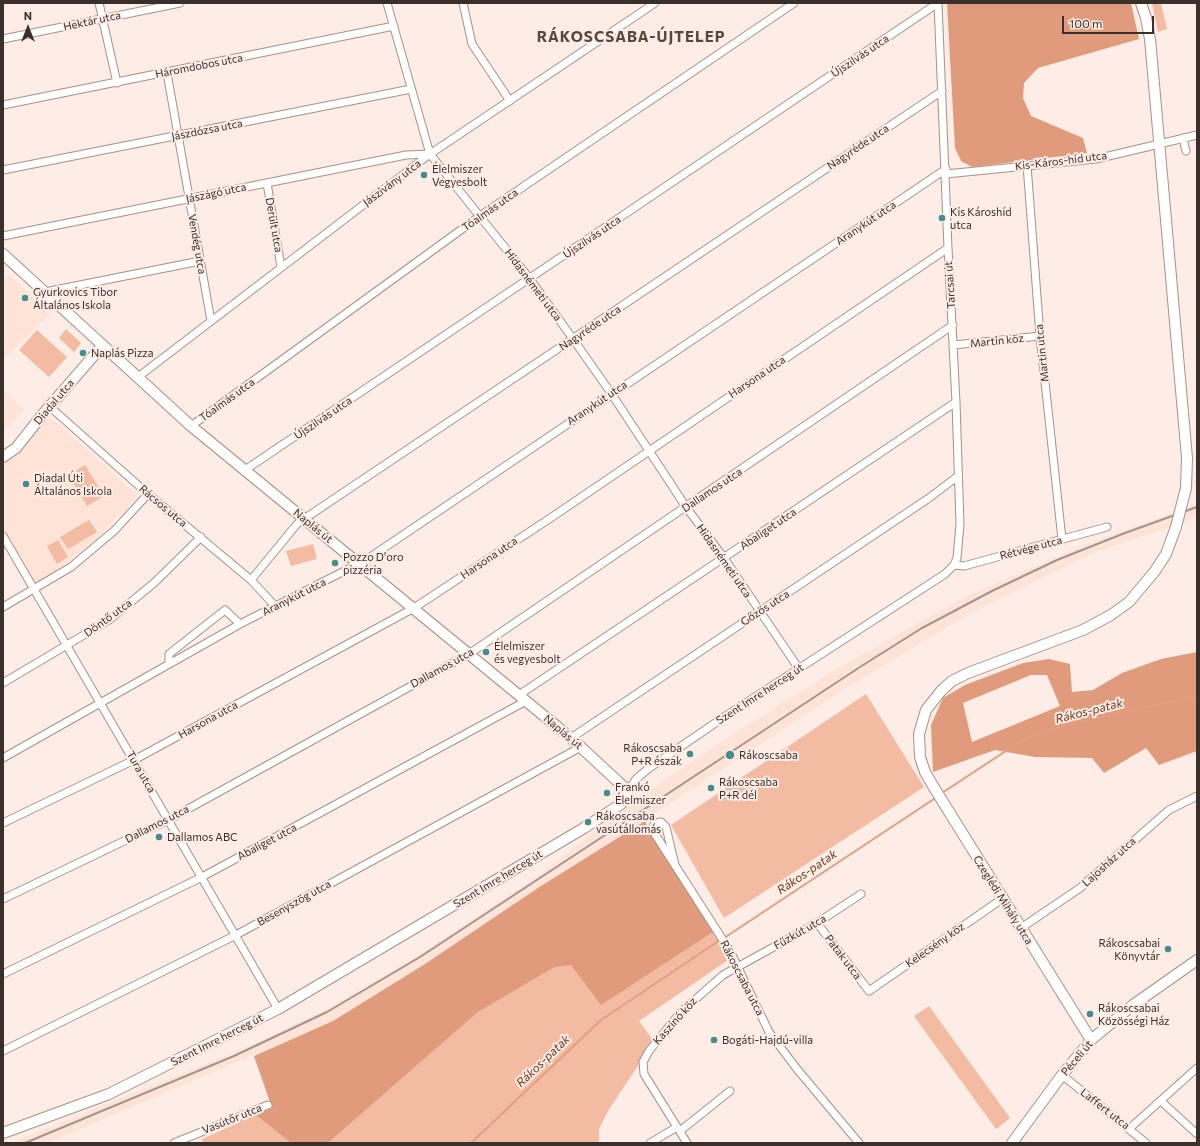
<!DOCTYPE html>
<meta charset="utf-8">
<style>
body{margin:0}
#map{position:relative;width:1200px;height:1146px;overflow:hidden;background:#feede6;font-family:Commissioner,sans-serif}
canvas{display:block}
.frame{position:absolute;inset:0;border:4px solid #3a302b;pointer-events:none}
.north{position:absolute;left:8px;top:8px;width:40px;height:40px;-webkit-text-stroke:3px #feede6;paint-order:stroke;rotate:0deg;font-size:11px;font-weight:700;line-height:16px;text-align:center;color:#3a302b}
.north::after{content:'';display:block;margin:auto;width:14px;height:18px;background:#3a302b;clip-path:polygon(50% 0,100% 100%,50% 72%,0 100%)}
.scale{position:absolute;left:1062px;top:16px;width:92px;height:18px;box-sizing:border-box;border:2px solid #3a302b;border-top:0;padding-left:5px;font-size:12px;line-height:14px;white-space:nowrap;color:#3a302b;-webkit-text-stroke:3px #feede6;paint-order:stroke}
</style>
<div id="map">
<canvas width="1200" height="1146"></canvas>
<div class="frame"></div>
<div class="north">N</div>
<div class="scale">100 m</div>
</div>
<script>
const c = document.querySelector('canvas').getContext('2d');
c.lineJoin = 'round';
function paint(path, color) { c.fillStyle = color; c.fill(path, 'evenodd'); }
const poly = rows => new Path2D(rows.map(r => 'M' + r).join(''));
function stroke(path, color, width, dash) { c.strokeStyle = color; c.lineWidth = width; c.lineCap = dash ? 'butt' : 'round'; c.setLineDash(dash || []); c.stroke(path); }
function drawText(font, color, halo, rows, align = 'center') {
  c.font = font + ' Commissioner,sans-serif'; c.lineWidth = 4; c.setLineDash([]); c.textBaseline = 'middle'; c.strokeStyle = halo; c.fillStyle = color; for (const [text, x, y, turn = 0] of rows) {
    c.save(); c.translate(x, y); c.rotate((+turn || 0) * Math.PI / 180); c.textAlign = isNaN(turn) ? turn : align; if (halo) c.strokeText(text, 0, 0); c.fillText(text, 0, 0); c.restore();
  }
}
paint(poly([
 [9,275,51,313,3,360,3,282],
 [3,389,24,410,3,432],
 [48,415,138,495,101,535,61,567,35,584,3,529,3,461],
 [1197,504,1197,517,1094,553,974,611,846,688,425,964,333,1021,48,1143,11,1143,249,1046,325,1010,409,961,533,879,650,790,730,736,833,671,967,596,1089,543]
]), '#ffe3d7');
paint(poly([
 [1152,3,1161,3,1167,29,1158,32],
 [66,329,81,343,74,352,59,338],
 [37,330,67,357,49,377,19,350],
 [85,465,104,496,87,506,69,475],
 [89,520,97,532,68,549,60,537],
 [58,540,68,557,57,564,47,546],
 [313,544,317,559,291,566,286,551],
 [866,694,924,787,724,918,671,825],
 [716,930,731,958,639,1021,655,1043,647,1052,608,1111,599,1129,599,1143,328,1143,478,1012,555,967],
 [929,1006,1010,1118,996,1129,914,1016],
 [256,1115,291,1143,203,1143,202,1139]
]), '#f2bba2');
paint(poly([
 [947,3,1131,3,1139,39,1038,68,1024,83,1023,98,1031,116,1083,138,1087,153,972,167,961,161,955,148],
 [1197,652,1197,751,1159,765,1146,748,1104,773,1092,758,1035,757,995,750,933,772,931,725,943,698,965,685,1023,663,1049,659,1070,664,1072,692,1093,690,1122,673,1161,659],
 [1031,675,1047,675,1060,706,972,742,963,703],
 [645,821,651,834,716,930,601,1005,571,965,555,967,478,1012,328,1143,291,1143,256,1115,272,1108,254,1056,333,1021,425,964,541,886]
]), '#df9b7c');
stroke(poly([
 [942,793,1021,741,1033,735,1081,721,1197,696],
 [724,938,937,797],
 [471,1143,601,1020,720,940]
]), '#e39e7f', 2);
const street = poly([
 [99,3,117,83],
 [387,3,430,154,530,279,573,339,611,393,686,507,724,558,799,669],
 [463,3,472,44,510,101],
 [3,39,180,3],
 [167,73,211,321],
 [3,105,394,26],
 [1183,138,1186,151],
 [1027,165,1040,336,1062,539],
 [3,170,411,89],
 [946,174,1096,159,1197,135],
 [267,183,281,267],
 [3,236,406,155,430,154],
 [45,292,200,261],
 [954,345,1040,336],
 [138,377,430,154,655,3],
 [49,406,148,494,251,580,276,607],
 [191,426,480,216,794,3],
 [245,470,938,3],
 [3,536,278,1009],
 [954,565,964,566,1107,527],
 [251,580,297,524,304,519,942,91],
 [3,607,71,567,115,530,148,494],
 [169,663,169,654,225,610,240,624],
 [3,683,109,620,154,583,201,537],
 [519,695,956,402],
 [571,738,929,498,958,476],
 [3,758,240,624,366,560,946,169],
 [628,791,636,779,648,769,724,717,945,574,954,565,957,558,960,524,956,402,948,248,938,3],
 [3,823,134,760,414,608,555,515,948,248],
 [675,865,666,827,661,822,655,823,652,828,653,831,730,951,769,1032,797,1069,859,1143],
 [3,899,168,820,469,654,953,325],
 [817,923,869,991,1002,899],
 [1021,928,1080,888,1169,810,1197,796],
 [3,974,202,877,526,701],
 [3,1051,236,935,581,747],
 [1062,1075,1146,1143],
 [1161,1101,1197,1134],
 [1130,1128,1197,1068],
 [680,1131,730,1091],
 [174,1143,268,1105],
 [650,1143,677,1127],
 [687,1143,644,1074,643,1062,649,1051,680,1013,723,975,817,923,861,894]
]);
const secondary = poly([
 [1141,3,1146,18,1150,39,1187,458,1186,488],
 [3,254,191,426,571,738,628,791,621,804,584,828,278,1009,109,1094,3,1133],
 [3,457,16,448,43,414,103,345],
 [1091,1040,933,786,925,772,920,757,919,734,926,710,941,691,952,681,968,673,1083,630,1111,615,1129,602,1155,571,1166,554,1176,527],
 [1012,1143,1062,1075,1091,1040,1133,1005,1197,960]
]);
stroke(street, '#a89085', 9);
stroke(secondary, '#a89085', 12);
stroke(street, '#fff', 7);
stroke(secondary, '#fff', 10);
stroke(poly([
 [25,1143,234,1056,327,1012,420,957,860,667,922,628,992,591,1057,560,1125,533,1197,507]
]), '#a2948e', 2);
const secondaryBridge = poly([
 [1176,527,1186,488]
]);
stroke(secondaryBridge, '#a89085', 12, []);
stroke(secondaryBridge, '#fff', 10);
for (const [x, y, r, color] of [
 [424,175,4,"#458d8d"],
 [942,218,4,"#458d8d"],
 [25,298,4,"#458d8d"],
 [83,353,4,"#458d8d"],
 [26,484,4,"#458d8d"],
 [335,563,4,"#458d8d"],
 [486,652,4,"#458d8d"],
 [690,754,4,"#458d8d"],
 [730,755,5,"#458d8d"],
 [711,788,4,"#458d8d"],
 [607,793,4,"#458d8d"],
 [588,822,4,"#458d8d"],
 [159,837,4,"#458d8d"],
 [1168,949,4,"#458d8d"],
 [1090,1014,4,"#458d8d"],
 [714,1040,4,"#458d8d"]
]) { const dot = new Path2D(); dot.arc(x, y, r, 0, 2 * Math.PI); c.fillStyle = color; c.fill(dot); stroke(dot, '#feede6', 1.5); }
drawText('11px', '#3a302b', '#feede6', [
 ["Hektár utca",92,21,-12],
 ["Újszilvás utca",860,56,-34],
 ["Háromdobos utca",199,66,-11],
 ["Jászdózsa utca",207,130,-11],
 ["Nagyréde utca",858,147,-34],
 ["Kis-Káros-híd utca",1061,161,-7],
 ["Jászivány utca",392,183,-37],
 ["Jászágó utca",216,193,-12],
 ["Tóalmás utca",490,210,-35],
 ["Aranykút utca",866,223,-34],
 ["Derült utca",274,225,80],
 ["Újszilvás utca",592,237,-34],
 ["Vendég utca",197,244,80],
 ["Hidasnémeti utca",533,285,53],
 ["Tarcsai út",950,285,-94],
 ["Nagyréde utca",590,328,-34],
 ["Martin köz",997,341,-6],
 ["Martin utca",1042,353,-96],
 ["Harsona utca",757,377,-34],
 ["Tóalmás utca",227,400,-36],
 ["Diadal utca",54,402,-50],
 ["Aranykút utca",597,403,-34],
 ["Újszilvás utca",323,418,-34],
 ["Dallamos utca",712,490,-34],
 ["Rácsos utca",163,506,40],
 ["Naplás út",313,526,39],
 ["Abaliget utca",768,529,-34],
 ["Rétvége utca",1031,548,-15],
 ["Harsona utca",489,558,-34],
 ["Hidasnémeti utca",724,561,55],
 ["Aranykút utca",294,597,-27],
 ["Gőzös utca",765,608,-33],
 ["Döntő utca",108,618,-36],
 ["Dallamos utca",442,668,-29],
 ["Szent Imre herceg út",760,694,-33],
 ["Harsona utca",208,720,-29],
 ["Naplás út",563,732,40],
 ["Tura utca",141,772,60],
 ["Dallamos utca",157,824,-27],
 ["Abaliget utca",267,842,-28],
 ["Lajosház utca",1109,862,-42],
 ["Szent Imre herceg út",498,879,-31],
 ["Czeglédi Mihály utca",1003,900,58],
 ["Besenyszög utca",294,903,-29],
 ["Fűzkút utca",800,932,-30],
 ["Kelecsény köz",935,945,-35],
 ["Patak utca",843,957,53],
 ["Rákoscsaba utca",742,978,63],
 ["Kaszinó köz",675,1021,-48],
 ["Szent Imre herceg út",217,1040,-27],
 ["Péceli út",1077,1058,-50],
 ["Laffert utca",1105,1109,38],
 ["Vasútőr utca",232,1119,-22]
]);
drawText('11px', '#3a302b', '#feede6', [
 ["Élelmiszer",432,169],
 ["Vegyesbolt",432,182],
 ["Kis Károshíd",950,212],
 ["utca",950,225],
 ["Gyurkovics Tibor",33,292],
 ["Általános Iskola",33,305],
 ["Naplás Pizza",91,353],
 ["Diadal Úti",34,478],
 ["Általános Iskola",34,491],
 ["Pozzo D'oro",343,557],
 ["pizzéria",343,570],
 ["Élelmiszer",494,646],
 ["és vegyesbolt",494,659],
 ["Rákoscsaba",682,748,"right"],
 ["P+R észak",682,761,"right"],
 ["Rákoscsaba",739,755],
 ["Rákoscsaba",719,782],
 ["P+R dél",719,795],
 ["Frankó",615,787],
 ["Élelmiszer",615,800],
 ["Rákoscsaba",596,816],
 ["vasútállomás",596,829],
 ["Dallamos ABC",167,837],
 ["Rákoscsabai",1160,943,"right"],
 ["Könyvtár",1160,956,"right"],
 ["Rákoscsabai",1098,1008],
 ["Közösségi Ház",1098,1021],
 ["Bogáti-Hajdú-villa",722,1040]
], 'left');
drawText('italic 12px', '#723413', '#feede6', [
 ["Rákos-patak",1089,711,-14],
 ["Rákos-patak",807,872,-34],
 ["Rákos-patak",543,1061,-44]
]);
c.letterSpacing = '1px';
drawText('bold 15px', '#5b463c', '#feede6', [
 ["RÁKOSCSABA-ÚJTELEP",631,37]
]);
c.letterSpacing = '0px';
</script>
